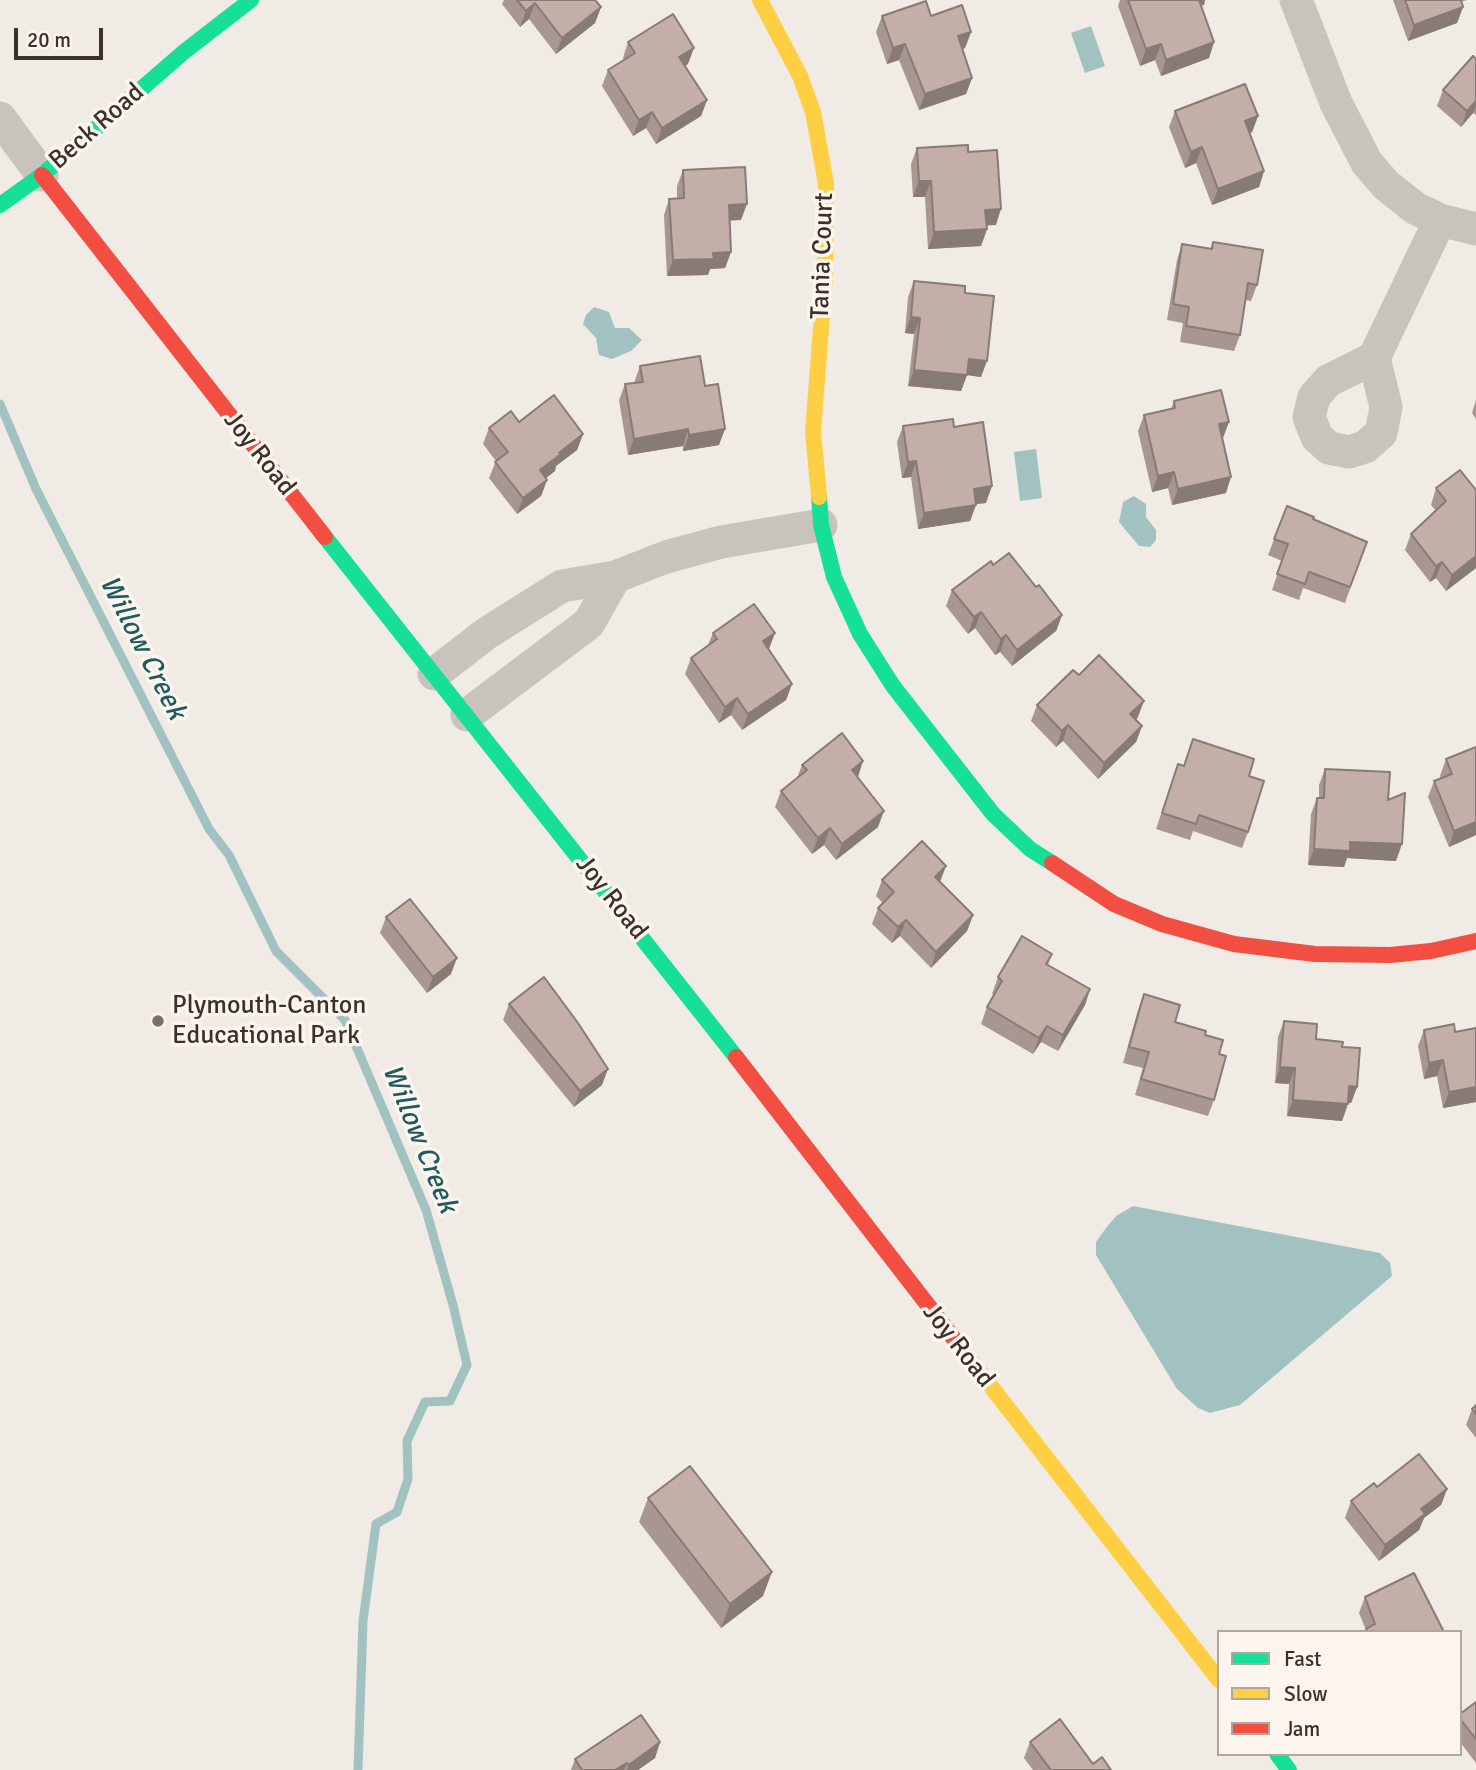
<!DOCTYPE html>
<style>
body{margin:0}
#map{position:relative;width:1476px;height:1770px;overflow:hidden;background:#f0ebe5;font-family:Signika,sans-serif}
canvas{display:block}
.legend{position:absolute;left:1217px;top:1630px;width:245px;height:126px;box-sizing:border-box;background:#fbf5ee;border:2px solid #aea6a0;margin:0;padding:9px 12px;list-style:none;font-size:21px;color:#3b302b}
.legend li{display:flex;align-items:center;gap:14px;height:35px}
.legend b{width:35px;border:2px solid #aea6a0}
.scale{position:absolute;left:14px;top:28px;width:89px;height:32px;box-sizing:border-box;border:4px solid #3b302b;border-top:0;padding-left:9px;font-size:21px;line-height:24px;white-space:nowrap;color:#3b302b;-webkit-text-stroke:5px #fbf5ee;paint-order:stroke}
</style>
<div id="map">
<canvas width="1476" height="1770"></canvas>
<ul class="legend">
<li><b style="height:9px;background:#16e098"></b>Fast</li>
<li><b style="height:9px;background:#ffcf43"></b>Slow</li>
<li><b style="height:9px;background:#f24e42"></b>Jam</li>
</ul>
<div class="scale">20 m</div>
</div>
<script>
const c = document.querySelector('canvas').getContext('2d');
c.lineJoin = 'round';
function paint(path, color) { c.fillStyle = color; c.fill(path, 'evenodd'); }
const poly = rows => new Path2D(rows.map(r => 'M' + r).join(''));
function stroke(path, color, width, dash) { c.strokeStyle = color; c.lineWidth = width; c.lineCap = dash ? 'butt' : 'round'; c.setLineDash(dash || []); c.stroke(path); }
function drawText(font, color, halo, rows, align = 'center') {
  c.font = font + ' Signika,sans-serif'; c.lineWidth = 7; c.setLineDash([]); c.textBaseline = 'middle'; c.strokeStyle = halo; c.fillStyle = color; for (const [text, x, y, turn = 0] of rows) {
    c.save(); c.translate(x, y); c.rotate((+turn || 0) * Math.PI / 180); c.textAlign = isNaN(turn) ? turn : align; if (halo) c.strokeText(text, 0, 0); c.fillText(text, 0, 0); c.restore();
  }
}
paint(poly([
 [1091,26,1105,66,1085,73,1071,33],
 [594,307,609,312,615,328,629,328,642,340,631,351,612,359,599,355,596,338,583,324,586,315],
 [1036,449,1042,498,1020,501,1014,452],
 [1134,496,1146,504,1146,517,1156,530,1156,540,1150,547,1139,546,1119,522,1123,502],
 [1133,1206,1380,1253,1390,1263,1392,1276,1240,1405,1210,1413,1198,1408,1177,1389,1096,1255,1096,1242,1106,1228,1116,1216]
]), '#a1c2c1');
stroke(poly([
 [0,404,36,489,209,829,229,855,276,951,345,1020,426,1210,453,1305,467,1365,450,1401,425,1402,407,1441,408,1479,397,1512,376,1524,363,1621,358,1770]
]), '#a1c2c1', 9);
stroke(poly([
 [1296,0,1336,103,1367,163,1386,185,1415,208,1440,220,1476,229],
 [0,118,42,175],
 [1374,358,1328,381,1314,397,1309,417,1317,437,1329,448,1349,452,1365,447,1381,433,1386,407,1374,358,1440,220],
 [434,674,487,633,562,586,615,577,666,557,721,542,821,525],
 [467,715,589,623,615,577]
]), '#c9c3be', 33);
stroke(poly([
 [0,205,42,175,185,51,251,0],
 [819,497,821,525,834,577,860,634,893,686,993,814,1030,849,1052,863],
 [325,537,736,1057],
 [1277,1754,1289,1770]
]), '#16e098', 16);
stroke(poly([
 [760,0,800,76,813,112,826,184,825,277,813,431,819,497],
 [958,1344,1219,1680]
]), '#ffcf43', 16);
stroke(poly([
 [42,175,325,537],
 [1052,863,1114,904,1162,924,1234,944,1315,954,1390,955,1431,951,1476,941],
 [736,1057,958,1344]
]), '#f24e42', 16);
paint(poly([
 [504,0,595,0,601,7,595,23,556,54,529,19,520,27,502,4],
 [1120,0,1205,0,1204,5,1201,5,1214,42,1209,58,1161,76,1155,60,1140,66,1118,6],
 [1393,0,1467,0,1461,2,1463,7,1457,23,1408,41],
 [882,16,931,16,971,32,965,48,963,49,972,78,966,94,919,110,899,60,887,64,876,32],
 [628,42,688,64,685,66,707,100,701,116,656,144,646,128,633,136,602,86,608,70,624,60,623,58],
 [1476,59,1476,115,1473,113,1461,127,1437,106,1443,90],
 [1175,111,1258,116,1252,132,1250,133,1264,171,1259,187,1212,205,1196,163,1185,168,1169,127],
 [917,148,968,152,996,225,986,225,987,229,981,246,928,249,925,197,913,197,911,164],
 [683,170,741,220,730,220,731,252,725,268,710,269,708,275,667,276,664,215,669,199,677,198,677,186],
 [1213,242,1257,285,1251,301,1245,300,1240,335,1234,351,1180,342,1183,323,1167,320,1177,260,1182,244,1211,249],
 [914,281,981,377,967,375,961,391,908,386,914,334,905,333,908,297],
 [640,366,705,386,719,445,683,451,683,446,628,455,619,400,625,384,634,383],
 [1476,400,1476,419,1472,413],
 [1174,401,1223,438,1226,493,1172,505,1168,488,1152,492,1138,431,1144,415,1171,409],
 [519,422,583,434,577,450,556,466,555,471,546,478,547,480,541,496,517,514,489,478,496,461,483,444,489,428],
 [903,426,954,427,986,503,976,504,970,521,918,529,911,477,902,478,897,442],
 [1460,470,1476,568,1446,591,1436,578,1430,582,1405,550,1411,534,1436,511,1431,505,1436,488],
 [1287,506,1313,519,1367,542,1345,603,1303,588,1299,600,1272,590,1282,561,1268,555],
 [993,565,1036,587,1062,615,1056,631,1012,666,1000,652,995,655,975,628,968,634,946,606,952,590],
 [713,633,768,649,792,684,786,700,742,730,731,715,719,723,685,674,691,658,708,645],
 [1079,675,1138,717,1136,720,1142,726,1136,742,1098,779,1063,741,1056,747,1031,721,1037,705],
 [1476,747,1476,835,1449,847,1428,797,1434,781,1441,778,1440,776,1446,759],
 [1178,764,1184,766,1249,776,1248,832,1242,848,1193,831,1190,840,1156,829],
 [802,765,857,777,878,827,836,860,824,845,812,854,775,807,781,791,797,778],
 [1325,769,1388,800,1396,861,1347,858,1344,867,1308,865,1311,814,1317,798,1319,798,1319,785],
 [882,880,940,882,973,915,967,931,931,968,900,936,892,943,872,924,878,908,883,903,876,896],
 [386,917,451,974,427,993,380,933],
 [1052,954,1048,965,1090,989,1085,1005,1058,1051,1041,1042,1033,1054,981,1024,987,1007,994,995,992,994,998,977],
 [1144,994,1175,1022,1205,1035,1219,1054,1214,1100,1208,1116,1135,1095,1143,1068,1123,1063,1138,1010],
 [509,1004,602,1085,574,1107,503,1020],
 [1284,1021,1316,1039,1342,1047,1357,1087,1351,1103,1348,1103,1342,1121,1287,1116,1289,1084,1275,1083,1278,1037],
 [1476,1028,1476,1102,1443,1108,1437,1076,1424,1079,1418,1046,1424,1030,1455,1032],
 [1476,1405,1476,1438,1466,1425,1472,1409],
 [1377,1487,1447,1489,1441,1505,1424,1518,1419,1530,1379,1561,1345,1518,1351,1501],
 [648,1498,763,1596,721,1628,639,1522],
 [1365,1597,1444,1632,1365,1632,1366,1630,1359,1613],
 [1476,1702,1476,1763,1460,1742,1460,1714],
 [660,1742,655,1758,638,1770,571,1770,575,1759],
 [1030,1742,1093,1764,1111,1770,1033,1770,1024,1758]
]), '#a89690');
paint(poly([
 [1194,0,1205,0,1204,5,1191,9],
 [535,3,529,19,520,27,526,11],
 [601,7,595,23,556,54,562,38],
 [1463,7,1457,23,1408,41,1414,25],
 [971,32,965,48,952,52,958,36],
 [1214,42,1209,58,1161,76,1166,60],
 [905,44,899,60,887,64,893,48],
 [1161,44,1155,60,1140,66,1146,49],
 [694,48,688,64,673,73,679,57],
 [972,78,966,94,919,110,925,94],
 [707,100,701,116,656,144,662,128],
 [1476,101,1476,106,1473,113,1461,127,1467,111],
 [652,112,646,128,633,136,639,120],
 [1258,116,1252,132,1239,137,1245,121],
 [1202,147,1196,163,1185,168,1191,152],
 [1264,171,1259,187,1212,205,1218,189],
 [919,181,931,181,925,197,913,197],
 [747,204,741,220,724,221,729,205],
 [1001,209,996,225,979,226,985,210],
 [987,229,981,246,928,249,934,232],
 [731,252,725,268,710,269,708,275,667,276,673,260,713,253],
 [911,317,920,318,914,334,905,333],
 [969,359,987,361,981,377,967,375,961,391,908,386,914,370],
 [1229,422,1223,438,1219,424],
 [688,429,683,446,628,455,634,439],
 [725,429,719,445,683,451,689,435],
 [583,434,577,450,556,466,555,471,534,487,540,470,559,453],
 [916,461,911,477,902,478,908,462],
 [1174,472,1168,488,1152,492,1158,476],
 [1231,477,1226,493,1172,505,1178,489],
 [547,480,541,496,517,514,523,498],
 [992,486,986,503,968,505,974,489],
 [976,505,970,521,918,529,924,513],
 [1476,556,1476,568,1446,591,1452,575],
 [1442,562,1436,578,1430,582,1436,566],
 [981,612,975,628,968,634,974,617],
 [1062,615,1056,631,1012,666,1017,650],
 [775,633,769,649,763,641],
 [1006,635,1000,652,995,655,1001,639],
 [792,684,786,700,742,730,748,714],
 [737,698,731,715,719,723,725,707],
 [1144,701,1138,717,1125,731,1130,714],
 [1068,725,1063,741,1056,747,1062,731],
 [1142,726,1136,742,1098,779,1104,763],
 [863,761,858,777,852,770],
 [884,811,878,827,836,860,842,844],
 [1476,822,1476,835,1449,847,1454,831],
 [830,828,824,845,812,854,818,838],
 [1350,842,1402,844,1396,861,1347,858,1344,867,1308,865,1314,849],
 [946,866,940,882,935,877],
 [973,915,967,931,931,968,936,952],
 [906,920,900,936,892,943,898,927],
 [457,958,451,974,427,993,433,977],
 [1090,989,1085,1005,1058,1051,1063,1035],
 [1047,1026,1041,1042,1033,1054,1039,1038],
 [1443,1060,1437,1076,1424,1079,1429,1063],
 [1280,1067,1295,1068,1289,1084,1275,1083],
 [608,1069,602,1085,574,1107,580,1091],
 [1349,1086,1357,1087,1351,1103,1344,1103],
 [1476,1087,1476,1102,1443,1108,1449,1092],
 [1293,1100,1348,1104,1342,1121,1287,1116],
 [1447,1489,1441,1505,1424,1518,1419,1530,1379,1561,1385,1545,1421,1509],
 [772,1572,763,1596,721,1628,730,1604],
 [660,1742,655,1758,638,1770,627,1770,629,1765],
 [627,1763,624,1770,615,1770]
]), '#887a75');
const building = poly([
 [517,0,595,0,601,7,562,38,535,3,526,11,517,0],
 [1128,0,1199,0,1214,42,1166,60,1161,44,1146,49,1128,0],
 [1405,0,1461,0,1463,7,1414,25,1405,0],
 [926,1,931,16,962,5,971,32,958,36,972,78,925,94,905,44,893,48,882,16,926,1],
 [673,14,694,48,679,57,707,100,662,128,652,112,639,120,608,70,635,53,628,42,673,14],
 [1473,56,1476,59,1476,101,1467,111,1443,90,1473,56],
 [1245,84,1258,116,1245,121,1264,171,1218,189,1202,147,1191,152,1175,111,1245,84],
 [968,145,968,152,997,150,1001,209,985,210,987,229,934,232,931,181,919,181,917,148,968,145],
 [745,167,747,204,729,205,731,252,713,253,714,259,673,260,669,199,684,198,683,170,745,167],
 [1213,242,1263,250,1257,285,1248,283,1240,335,1186,326,1189,307,1173,304,1182,244,1212,249,1213,242],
 [914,281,965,286,965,293,994,296,987,361,969,359,967,375,914,370,920,318,911,317,914,281],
 [700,356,705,386,718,384,725,429,689,435,688,429,634,439,625,384,643,382,640,366,700,356],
 [1221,390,1229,422,1219,424,1231,477,1178,489,1174,472,1158,476,1144,415,1175,408,1174,401,1221,390],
 [554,395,583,434,559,453,561,454,540,470,547,480,523,498,495,462,508,452,489,428,511,411,519,422,554,395],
 [953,419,954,427,983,422,992,486,974,489,976,505,924,513,916,461,908,462,903,426,953,419],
 [1460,470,1476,490,1476,556,1452,575,1442,562,1436,566,1411,534,1446,501,1436,488,1460,470],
 [1287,506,1314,517,1313,519,1367,542,1350,587,1309,572,1305,584,1277,574,1288,544,1274,539,1287,506],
 [1009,553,1036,587,1039,585,1062,615,1017,650,1006,635,1001,639,981,612,974,617,952,590,991,561,993,565,1009,553],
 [754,604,775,633,763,641,792,684,748,714,737,698,725,707,691,658,717,639,713,633,754,604],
 [1099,655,1144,701,1130,714,1142,726,1104,763,1068,725,1062,731,1037,705,1073,670,1079,675,1099,655],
 [842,733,863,761,852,770,884,811,842,844,830,828,818,838,781,791,807,770,802,765,842,733],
 [1193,739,1254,759,1249,776,1264,781,1248,832,1199,815,1196,824,1162,813,1178,764,1184,766,1193,739],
 [1476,747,1476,822,1454,831,1434,781,1452,774,1446,759,1476,747],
 [1325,769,1390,772,1388,800,1405,793,1402,844,1350,842,1350,851,1314,849,1317,798,1324,798,1325,769],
 [922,841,946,866,935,877,973,915,936,952,906,920,898,927,878,908,894,892,882,880,922,841],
 [410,899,457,958,433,977,386,917,410,899],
 [1022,936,1052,954,1046,964,1090,989,1063,1035,1047,1026,1039,1038,987,1007,1002,981,998,977,1022,936],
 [544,977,578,1023,608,1069,580,1091,509,1004,544,977],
 [1144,994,1180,1005,1175,1022,1206,1031,1205,1035,1223,1040,1219,1054,1226,1056,1214,1100,1141,1079,1149,1052,1129,1047,1144,994],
 [1284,1021,1317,1024,1316,1039,1343,1042,1342,1047,1360,1048,1357,1087,1349,1086,1348,1104,1293,1100,1295,1068,1280,1067,1284,1021],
 [1454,1024,1455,1032,1476,1028,1476,1087,1449,1092,1443,1060,1429,1063,1424,1030,1454,1024],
 [1476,1405,1476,1414,1472,1409,1476,1405],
 [1419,1454,1447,1489,1421,1509,1425,1514,1385,1545,1351,1501,1374,1483,1377,1487,1419,1454],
 [690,1466,772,1572,730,1604,648,1498,690,1466],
 [1414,1573,1444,1632,1368,1632,1366,1629,1375,1624,1365,1597,1414,1573],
 [1476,1702,1476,1739,1460,1719,1460,1714,1476,1702],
 [641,1715,660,1742,629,1765,627,1763,615,1770,582,1770,575,1759,641,1715],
 [1060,1719,1093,1764,1102,1757,1111,1770,1051,1770,1030,1742,1060,1719]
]);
paint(building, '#c3afa7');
stroke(building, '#887a75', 2);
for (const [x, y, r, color] of [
 [158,1021,7,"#7a716c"]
]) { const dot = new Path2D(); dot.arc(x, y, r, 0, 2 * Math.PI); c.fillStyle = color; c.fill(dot); stroke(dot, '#fbf5ee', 2.5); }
drawText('26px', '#3b302b', '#fbf5ee', [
 ["Beck Road",97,127,-41],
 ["Tania Court",823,256,-88],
 ["Joy Road",259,454,52],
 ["Joy Road",611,898,52],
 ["Joy Road",958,1346,52]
]);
drawText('26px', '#3b302b', '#fbf5ee', [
 ["Plymouth-Canton",172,1006],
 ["Educational Park",172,1036]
], 'left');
drawText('italic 28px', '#1f5a5e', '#fbf5ee', [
 ["Willow Creek",142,648,63],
 ["Willow Creek",419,1139,68]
]);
</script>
